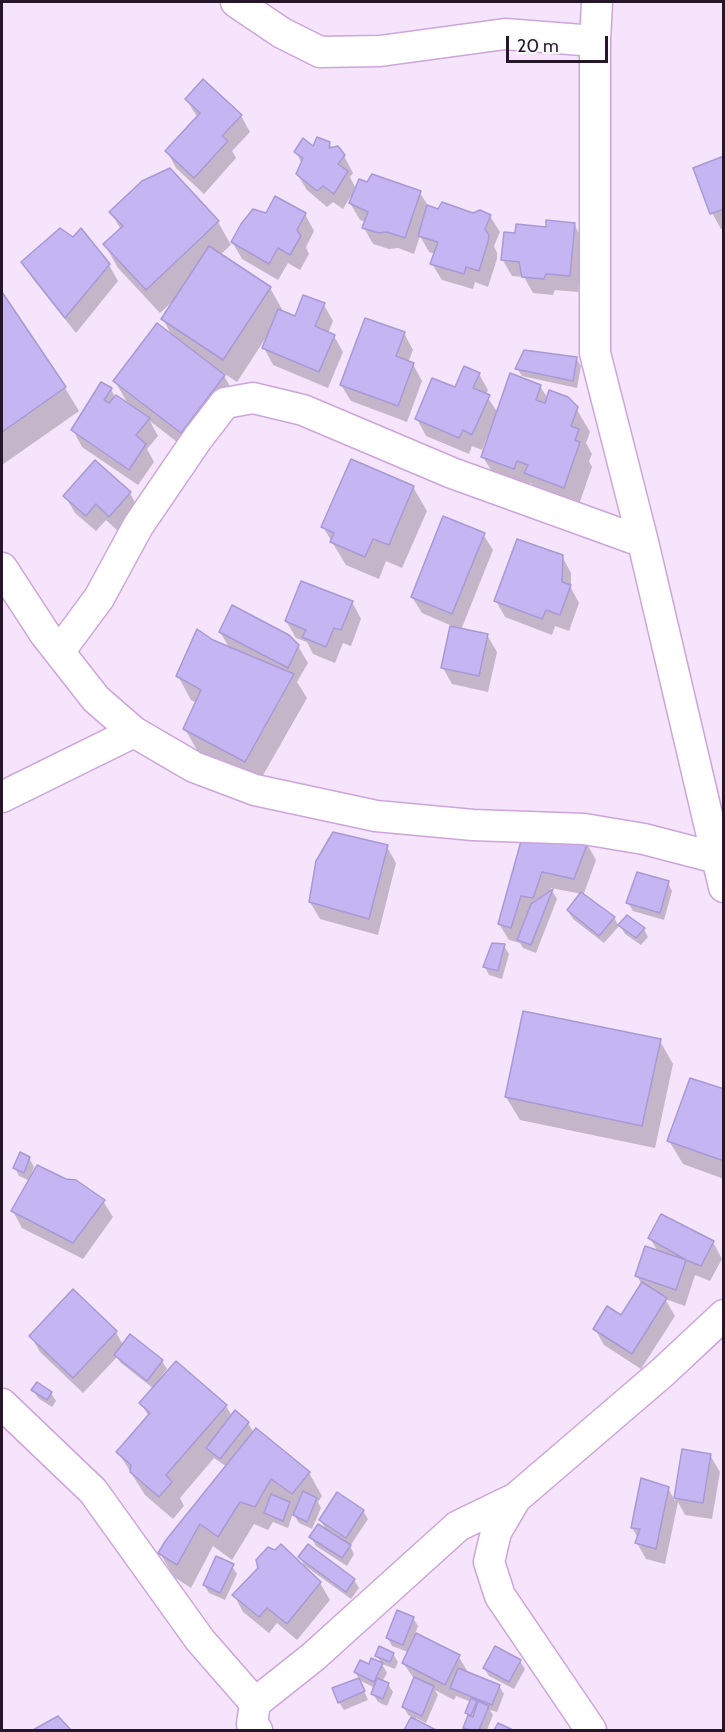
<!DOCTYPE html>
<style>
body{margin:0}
#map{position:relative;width:725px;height:1732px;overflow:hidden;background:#f5e4fb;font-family:Cabin,sans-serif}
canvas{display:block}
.frame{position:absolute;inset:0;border:3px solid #25162a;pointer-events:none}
.scale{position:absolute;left:506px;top:36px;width:102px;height:27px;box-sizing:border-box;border:3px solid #25162a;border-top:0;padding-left:8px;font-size:18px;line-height:21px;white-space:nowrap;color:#25162a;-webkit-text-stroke:4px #f8f8f8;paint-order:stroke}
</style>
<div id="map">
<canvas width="725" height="1732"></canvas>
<div class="frame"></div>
<div class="scale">20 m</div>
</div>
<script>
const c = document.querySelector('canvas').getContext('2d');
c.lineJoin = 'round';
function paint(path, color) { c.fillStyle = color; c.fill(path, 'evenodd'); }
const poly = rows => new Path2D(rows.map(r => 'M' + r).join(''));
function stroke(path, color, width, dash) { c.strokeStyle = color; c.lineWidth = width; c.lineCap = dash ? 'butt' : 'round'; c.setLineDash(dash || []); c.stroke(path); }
paint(poly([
 [186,99,241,116,250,132,232,151,236,158,204,194,176,168,167,151,198,118],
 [329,143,333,149,344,156,353,173,350,177,356,189,368,183,420,193,429,207,438,210,490,216,500,232,494,246,497,253,497,259,488,287,475,282,473,289,442,280,432,264,435,254,429,252,420,236,414,254,398,248,389,249,373,244,364,228,366,222,360,220,350,203,353,197,351,196,343,209,333,202,327,207,307,190,297,174,302,164,296,152],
 [724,158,724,229,721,229,712,213],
 [111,212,218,222,231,245,242,225,267,215,305,214,314,231,306,247,309,254,300,270,288,263,278,280,242,259,233,243,220,255,270,288,283,311,295,318,324,305,333,321,328,333,334,336,343,352,328,388,273,365,264,348,267,336,237,382,222,372,237,399,195,456,150,421,158,436,147,449,154,462,138,485,82,447,73,430,111,389,115,397,129,406,115,381,172,336,163,319,175,299,160,313,118,268,105,245,121,230],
 [574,224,583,241,578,292,555,290,553,295,533,293,524,277,512,276,502,259,547,229],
 [23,262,109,265,118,281,76,333,33,279],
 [2,295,65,388,79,411,2,465],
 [404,333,413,350,408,363,413,364,422,381,407,422,351,401,341,385],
 [576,358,581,366,577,388,522,376,517,368],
 [479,374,488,390,486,395,498,413,540,386,548,399,576,408,590,432,586,443,592,454,589,461,592,467,577,510,539,497,532,484,530,483,527,491,497,480,483,457,489,438,487,437,482,450,472,446,469,454,426,436,417,419],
 [413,487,427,511,402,568,386,561,379,579,346,565,323,527],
 [130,493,139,510,119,532,106,520,96,531,75,513,65,496],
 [483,534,493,550,461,630,487,635,497,652,488,692,452,684,443,668,452,626,422,613,412,597],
 [562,556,571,573,571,588,579,603,569,631,555,626,552,635,505,617,496,601],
 [352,602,361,619,351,646,343,643,335,663,313,654,307,642,296,638,286,621],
 [220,632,298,646,308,663,297,682,307,698,258,784,198,752,185,729,197,703,191,700,178,676,212,642,230,649],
 [524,836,587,844,596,860,583,896,614,918,619,926,604,943,573,919,568,911,582,894,551,888,550,894,553,892,557,899,536,953,523,948,520,943,509,940,499,924],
 [387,847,396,863,378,935,320,919,310,902],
 [668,883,672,891,664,920,633,911,628,903],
 [620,926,644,929,648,937,641,945,625,934],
 [504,946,509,954,502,979,489,975,485,967],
 [660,1041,673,1064,655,1148,520,1120,506,1097],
 [724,1091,724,1179,683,1164,669,1141],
 [29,1158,34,1167,30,1177,103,1201,113,1217,83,1259,22,1228,13,1211,30,1181,19,1176,15,1168],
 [650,1238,713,1242,722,1259,710,1281,695,1275,685,1306,665,1299,675,1316,641,1369,604,1345,595,1329,621,1317,642,1285,637,1276,658,1252],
 [116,1332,123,1345,162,1361,167,1369,160,1378,162,1379,177,1363,226,1406,232,1416,248,1423,254,1433,309,1473,322,1496,318,1502,321,1508,312,1529,299,1523,293,1513,288,1528,273,1522,268,1530,254,1524,232,1560,213,1546,191,1588,174,1577,160,1553,227,1467,214,1458,180,1498,184,1506,173,1519,145,1495,118,1452,149,1417,141,1403,154,1389,121,1363,117,1357,83,1393,40,1352,31,1336],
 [33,1390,51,1393,56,1401,52,1407,38,1398],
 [683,1451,710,1455,720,1472,712,1519,685,1515,678,1502,665,1564,646,1559,637,1543,638,1538,632,1528,668,1488,675,1501],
 [363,1511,368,1519,350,1546,354,1554,347,1566,316,1546,311,1537,327,1531,320,1520],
 [281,1546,320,1583,330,1600,297,1640,277,1623,269,1633,243,1612,234,1595],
 [308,1546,354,1580,359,1588,351,1599,304,1565,300,1557],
 [232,1566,237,1574,225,1600,209,1593,204,1585],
 [413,1618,418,1626,415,1634,459,1657,469,1674,499,1686,504,1694,497,1712,490,1710,493,1715,487,1730,466,1730,465,1727,469,1716,467,1712,471,1702,456,1696,454,1700,435,1690,438,1695,426,1723,416,1718,415,1720,435,1730,406,1730,413,1717,408,1715,403,1706,415,1680,403,1663,408,1652,392,1646,387,1637],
 [393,1654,398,1662,395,1669,382,1664,387,1673,382,1682,388,1684,393,1692,387,1706,378,1702,373,1694,375,1688,359,1680,368,1700,344,1710,339,1702,359,1679,355,1672,370,1666,382,1664,377,1656],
 [520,1661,525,1669,514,1689,489,1676,484,1668]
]), '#0003');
const building = poly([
 [203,79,242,115,222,136,228,141,194,178,165,151,200,113,185,99,203,79],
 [317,137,330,142,329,148,338,146,345,155,338,164,348,171,334,194,323,186,317,191,296,174,303,158,294,152,303,138,313,146,317,137],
 [724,156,724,209,710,214,693,168,724,156],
 [170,168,219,221,146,290,103,244,123,226,109,212,142,181,170,168],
 [372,174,421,191,405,238,387,232,379,233,362,228,368,212,349,203,359,179,367,182,372,174],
 [275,196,306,213,297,230,301,236,290,255,278,248,269,264,231,242,241,224,253,209,266,213,275,196],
 [442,202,473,213,480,210,491,215,485,229,489,235,488,242,479,271,466,267,464,274,430,264,438,242,418,236,427,205,438,209,442,202],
 [546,220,575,223,570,276,546,274,544,279,522,277,519,262,501,260,504,232,515,233,516,224,546,227,546,220],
 [60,228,73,237,81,228,110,264,65,318,21,262,60,228],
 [209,246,271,287,223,360,161,319,209,246],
 [2,292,66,387,2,432,2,292],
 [303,295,325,303,315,326,335,335,319,372,262,348,278,309,295,316,303,295],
 [365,318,405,332,396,356,414,363,398,406,340,385,365,318],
 [157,323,225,375,181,433,113,381,157,323],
 [524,350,577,357,573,381,515,369,524,350],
 [464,366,480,373,473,388,490,395,472,435,463,430,459,438,415,419,432,378,455,387,464,366],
 [510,373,541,385,536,400,545,403,549,390,568,397,578,407,571,426,579,429,575,440,580,442,564,488,524,473,528,465,517,461,514,469,481,457,510,373],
 [101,382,112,388,104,400,109,403,116,395,150,418,136,435,146,444,129,470,71,430,101,382],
 [351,459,414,486,389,545,373,539,365,557,330,542,334,533,321,527,351,459],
 [95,460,131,492,109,517,96,504,86,516,63,496,95,460],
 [443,516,485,533,452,614,411,597,443,516],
 [517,539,563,555,562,582,571,585,560,615,546,610,542,619,494,601,517,539],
 [301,581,353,601,341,630,334,628,326,647,302,637,306,630,285,621,301,581],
 [232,605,289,635,299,645,288,668,219,632,232,605],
 [450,626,488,634,479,676,441,668,450,626],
 [197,629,213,640,294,674,245,762,183,729,201,690,176,676,197,629],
 [333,832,388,845,369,919,309,902,316,861,333,832],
 [523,834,588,842,574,879,542,872,533,898,521,896,511,928,498,924,523,834],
 [637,872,669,881,660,913,626,903,637,872],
 [553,889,531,945,517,940,531,904,553,889],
 [581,892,615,917,599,936,567,910,581,892],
 [627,915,645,928,636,938,618,925,627,915],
 [492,943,505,944,498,971,483,967,492,943],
 [523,1011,661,1039,642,1126,505,1097,523,1011],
 [690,1078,724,1089,724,1161,667,1141,690,1078],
 [20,1152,30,1157,24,1173,13,1168,20,1152],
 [37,1165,66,1179,76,1180,105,1200,73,1243,11,1211,37,1165],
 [661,1214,714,1241,701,1266,686,1260,648,1238,661,1214],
 [645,1246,686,1260,676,1290,635,1276,645,1246],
 [642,1282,667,1298,632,1354,593,1329,607,1306,621,1315,642,1282],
 [73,1289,117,1331,73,1378,29,1336,73,1289],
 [130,1334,163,1360,147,1381,114,1355,130,1334],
 [176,1361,227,1405,166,1475,172,1482,159,1497,130,1472,131,1465,116,1452,150,1413,139,1403,176,1361],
 [37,1382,52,1392,47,1400,31,1390,37,1382],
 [235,1410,249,1422,220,1459,206,1448,235,1410],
 [256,1428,310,1472,292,1494,271,1479,255,1507,240,1502,218,1537,200,1524,177,1565,158,1553,166,1540,256,1428],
 [682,1449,711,1454,703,1503,674,1498,682,1449],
 [641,1478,669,1487,656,1549,635,1543,640,1529,631,1528,641,1478],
 [303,1491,317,1498,307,1522,293,1515,303,1491],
 [337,1492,364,1510,346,1538,319,1520,337,1492],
 [271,1494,290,1502,283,1521,264,1513,271,1494],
 [318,1524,351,1545,342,1558,309,1537,318,1524],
 [281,1544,321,1582,287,1624,267,1608,259,1617,232,1595,258,1568,256,1560,268,1547,275,1550,281,1544],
 [308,1544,355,1579,346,1592,298,1557,308,1544],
 [216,1556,234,1564,220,1593,203,1585,216,1556],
 [397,1610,414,1617,403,1645,386,1638,397,1610],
 [416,1633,460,1655,445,1685,402,1663,416,1633],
 [379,1646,394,1653,390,1662,375,1656,379,1646],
 [495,1646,521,1660,509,1682,483,1668,495,1646],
 [371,1658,383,1663,374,1682,354,1672,360,1660,369,1664,371,1658],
 [458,1668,500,1685,492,1705,450,1688,458,1668],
 [414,1677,434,1686,422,1716,402,1707,414,1677],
 [359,1678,365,1691,338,1703,332,1688,359,1678],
 [377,1678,389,1683,383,1699,371,1694,377,1678],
 [471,1698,477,1701,471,1715,465,1713,471,1698],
 [478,1701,489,1706,479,1730,470,1730,463,1728,468,1715,473,1717,478,1701],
 [58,1716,71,1730,33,1730,58,1716],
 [411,1717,436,1730,404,1730,411,1717],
 [498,1723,513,1730,494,1730,498,1723]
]);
paint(building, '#c5b5f2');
stroke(building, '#a899d4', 1.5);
const street = poly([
 [236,2,282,33,320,52,380,51,505,34,595,41],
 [597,2,595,41,595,353,643,542,724,887],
 [2,568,45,634,96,699,134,732,194,767,255,790,376,816,473,825,584,829,644,839,717,858],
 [59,652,99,598,138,526,198,438,225,403,253,398,303,410,452,473,643,542],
 [2,797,134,732],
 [2,1404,93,1491,200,1640,255,1703],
 [257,1730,252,1724,255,1703,313,1657,458,1526,516,1498],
 [591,1730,500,1596,489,1562,496,1532,516,1498,663,1372,724,1315]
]);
stroke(street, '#cca5dc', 33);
stroke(street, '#fff', 30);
</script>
